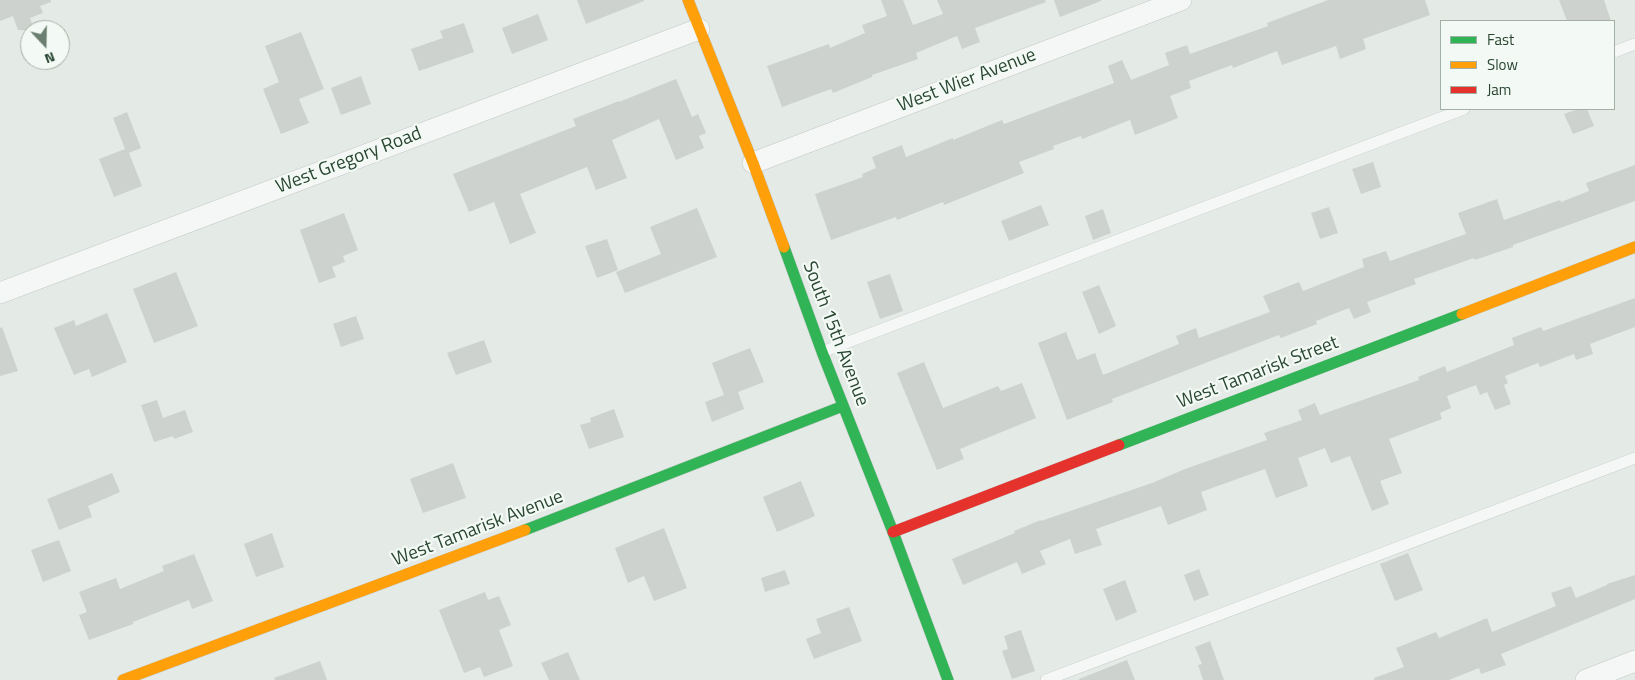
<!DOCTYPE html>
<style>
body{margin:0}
#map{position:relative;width:1635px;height:680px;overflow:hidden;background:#e4eae6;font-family:"Titillium Web",sans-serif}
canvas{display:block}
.legend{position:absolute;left:1440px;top:20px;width:175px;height:90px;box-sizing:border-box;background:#f3f9f4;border:1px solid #a2b1a6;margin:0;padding:6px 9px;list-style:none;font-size:15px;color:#294631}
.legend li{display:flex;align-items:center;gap:10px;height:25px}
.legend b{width:25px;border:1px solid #a2b1a6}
.north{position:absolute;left:20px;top:20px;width:50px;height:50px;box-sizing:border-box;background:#f3f9f4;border:1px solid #a2b1a6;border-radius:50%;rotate:159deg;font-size:14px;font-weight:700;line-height:20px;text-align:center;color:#294631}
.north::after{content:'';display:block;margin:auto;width:18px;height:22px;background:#6a7f70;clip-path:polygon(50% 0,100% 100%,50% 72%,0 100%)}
</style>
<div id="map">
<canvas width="1635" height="680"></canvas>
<ul class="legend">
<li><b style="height:6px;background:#30b455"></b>Fast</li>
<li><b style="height:6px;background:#ff9f0a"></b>Slow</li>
<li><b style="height:6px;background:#e5322d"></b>Jam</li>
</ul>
<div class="north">N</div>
</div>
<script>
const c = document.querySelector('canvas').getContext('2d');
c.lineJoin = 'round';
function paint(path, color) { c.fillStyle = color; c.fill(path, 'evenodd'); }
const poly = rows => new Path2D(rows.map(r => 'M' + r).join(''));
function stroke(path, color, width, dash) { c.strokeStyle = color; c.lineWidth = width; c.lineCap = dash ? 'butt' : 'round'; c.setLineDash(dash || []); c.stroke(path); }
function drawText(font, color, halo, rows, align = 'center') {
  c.font = font + ' "Titillium Web",sans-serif'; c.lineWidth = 4.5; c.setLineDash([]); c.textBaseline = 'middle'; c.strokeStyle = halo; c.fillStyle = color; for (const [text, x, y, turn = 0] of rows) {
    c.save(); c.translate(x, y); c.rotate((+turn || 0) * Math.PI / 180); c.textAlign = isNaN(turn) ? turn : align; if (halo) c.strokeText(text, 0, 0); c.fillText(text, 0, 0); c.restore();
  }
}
paint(poly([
 [0,0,51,0,51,2,40,6,43,13,30,18,34,30,18,30,13,16,0,21],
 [577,0,644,0,644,1,586,24],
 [881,0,903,0,913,25,943,14,937,0,1045,0,1046,2,975,28,980,42,962,49,957,36,916,53,918,59,872,75,872,77,833,93,831,89,782,107,767,66,829,44,830,48,865,33,862,25,887,16],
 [1054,0,1101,0,1101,1,1060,17],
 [1328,0,1425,0,1430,15,1363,39,1366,49,1340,59,1336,46,1282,65,1277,51,1233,68,1232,65,1189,81,1191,88,1170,96,1178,118,1135,135,1130,120,1082,139,1081,136,1053,146,1054,149,1019,162,1024,173,944,205,943,202,897,220,896,217,831,240,815,194,863,177,862,174,876,168,872,157,902,145,906,157,953,138,953,140,1002,120,1004,124,1114,83,1108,66,1122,60,1131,80,1169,65,1165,53,1187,45,1190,54,1268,26,1267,23],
 [1559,0,1604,0,1611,21,1567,21],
 [538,14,548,40,512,54,502,28],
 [464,23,474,52,419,71,411,49,443,38,440,31],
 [301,32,324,89,299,99,309,123,281,134,263,89,279,82,265,46],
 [361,76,371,104,341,115,331,88],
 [676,79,692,117,698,114,706,133,699,136,704,148,676,160,659,119,612,140,627,178,596,190,587,167,520,194,536,233,510,244,494,202,469,212,453,174,576,126,573,119,619,101,619,102],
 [1578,109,1587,109,1594,126,1573,134,1564,114],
 [127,112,141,148,129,153,142,186,114,197,99,159,125,149,113,118],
 [1373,162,1381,187,1361,194,1352,169],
 [1635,165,1635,201,1513,245,1513,247,1475,260,1474,258,1414,279,1416,284,1367,302,1371,312,1354,319,1349,308,1316,321,1317,324,1281,338,1279,335,1208,362,1112,399,1113,402,1067,420,1038,343,1066,332,1077,360,1095,353,1103,375,1179,344,1176,336,1196,328,1199,338,1270,312,1263,296,1299,282,1303,291,1364,267,1362,259,1386,251,1390,261,1466,234,1458,213,1497,199,1504,220,1560,200,1561,202,1589,191,1586,183],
 [1041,205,1049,225,1009,241,1001,221],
 [1329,207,1338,233,1320,239,1311,213],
 [697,208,717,257,625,293,616,272,661,254,650,227],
 [1103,209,1111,233,1093,240,1085,216],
 [344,213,358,250,343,256,345,262,332,267,336,277,319,283,300,230],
 [607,239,618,270,597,278,585,246],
 [176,272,198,326,154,343,133,289],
 [890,274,903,311,880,319,867,282],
 [1099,285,1116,326,1099,334,1082,292],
 [1635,298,1635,327,1590,344,1593,354,1576,360,1574,354,1540,367,1538,363,1505,376,1508,383,1504,385,1511,404,1495,410,1487,392,1480,395,1476,385,1447,396,1451,408,1440,413,1442,419,1389,439,1402,473,1380,481,1389,504,1372,511,1350,456,1331,463,1325,448,1298,458,1308,486,1276,498,1265,469,1201,492,1207,510,1168,525,1161,506,1096,529,1102,545,1075,554,1070,539,1040,551,1046,564,1022,574,1017,562,963,585,952,559,1015,533,1014,531,1041,520,1041,521,1152,483,1185,469,1267,440,1264,433,1302,420,1298,410,1315,403,1320,415,1419,380,1418,377,1445,366,1447,372,1514,345,1512,338,1541,327,1543,331],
 [107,313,127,362,92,377,89,369,74,375,54,328,74,320,76,326],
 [356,316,364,339,341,347,333,324],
 [2,327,18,371,0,376,0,328],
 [484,340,492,362,456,375,447,353],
 [750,348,764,382,738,392,744,409,712,422,705,402,724,395,712,363],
 [924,362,943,408,998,386,1001,391,1022,383,1036,418,960,449,964,459,937,470,897,373],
 [157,400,163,418,185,410,193,432,174,439,173,436,154,442,141,405],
 [614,409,624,437,589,449,580,425,591,422,590,418],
 [453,463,466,498,423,513,410,479],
 [112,473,120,492,88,506,92,517,59,530,47,499],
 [801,481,815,516,777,532,763,497],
 [664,528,687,588,654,601,644,576,628,583,615,548],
 [272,533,284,567,256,577,244,544],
 [59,540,71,571,43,582,31,550],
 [1408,553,1423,590,1395,601,1380,564],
 [194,554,213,601,192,609,189,600,133,622,133,624,89,640,79,615,87,612,79,592,116,578,120,589,164,571,162,566],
 [1199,569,1209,595,1194,601,1184,575],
 [785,570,790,584,765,592,761,578],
 [1635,575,1635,599,1501,654,1506,665,1481,674,1479,668,1449,680,1374,680,1374,678,1404,667,1396,648,1436,632,1439,638,1487,618,1492,632,1556,606,1551,593,1571,586,1576,598,1607,585,1607,584],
 [1125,580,1137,612,1116,621,1103,589],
 [485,592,488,600,499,596,511,625,499,630,513,666,484,677,480,667,464,673,439,610],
 [849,607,862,641,814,659,806,639,821,633,816,619],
 [1021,630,1035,671,1012,679,1002,651,1008,649,1004,636],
 [1210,641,1224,680,1203,680,1198,665,1202,664,1195,647],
 [568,652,580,680,549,680,541,663],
 [1127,660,1135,680,1079,680,1079,679],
 [320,661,327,680,275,680,274,678]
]), '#cdd2ce');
const lane = poly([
 [1614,52,1635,44],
 [822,352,1464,109],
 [1046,680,1635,458]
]);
const street = poly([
 [753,163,1181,0],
 [0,293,699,29],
 [1586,680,1635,661]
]);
const fast = poly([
 [784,247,822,352,893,532,948,680],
 [1119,445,1462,314],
 [525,530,843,406]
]);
const slow = poly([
 [688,0,753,163,784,247],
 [1462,314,1635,247],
 [123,680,525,530]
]);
const jam = poly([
 [893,532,1119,445]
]);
stroke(lane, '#c2c8c4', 12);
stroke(street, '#c2c8c4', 22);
stroke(fast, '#c2c8c4', 12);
stroke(slow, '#c2c8c4', 12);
stroke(jam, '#c2c8c4', 12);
stroke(lane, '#f4f7f5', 11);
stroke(street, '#f4f7f5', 21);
stroke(fast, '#30b455', 11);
stroke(slow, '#ff9f0a', 11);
stroke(jam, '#e5322d', 11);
drawText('19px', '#294631', '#f3f9f4', [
 ["West Wier Avenue",967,81,-21],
 ["West Gregory Road",349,161,-21],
 ["South 15th Avenue",835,334,69],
 ["West Tamarisk Street",1258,373,-21],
 ["West Tamarisk Avenue",478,529,-21]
]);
</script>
